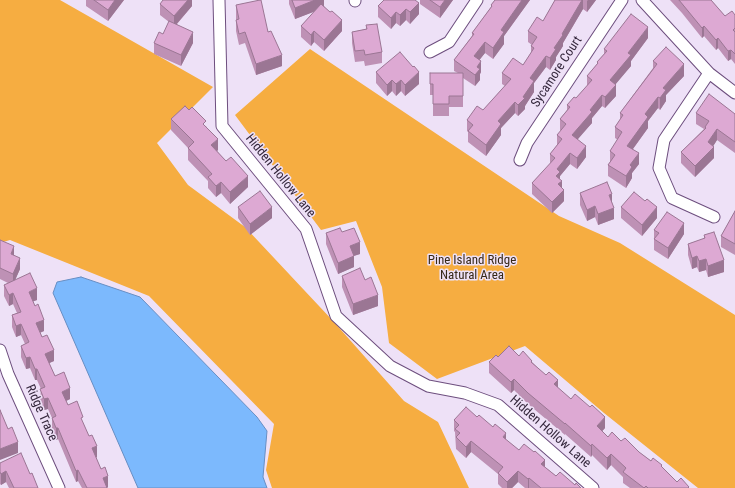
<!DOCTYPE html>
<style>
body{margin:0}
canvas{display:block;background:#eee1f7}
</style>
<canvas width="735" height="488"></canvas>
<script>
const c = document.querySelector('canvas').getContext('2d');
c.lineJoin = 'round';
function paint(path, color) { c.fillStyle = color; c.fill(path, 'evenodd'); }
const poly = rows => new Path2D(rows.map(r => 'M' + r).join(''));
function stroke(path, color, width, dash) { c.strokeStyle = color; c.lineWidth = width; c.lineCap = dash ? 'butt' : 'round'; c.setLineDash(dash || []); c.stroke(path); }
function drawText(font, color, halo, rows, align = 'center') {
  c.font = font + ' "Roboto Condensed",sans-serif'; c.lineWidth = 3; c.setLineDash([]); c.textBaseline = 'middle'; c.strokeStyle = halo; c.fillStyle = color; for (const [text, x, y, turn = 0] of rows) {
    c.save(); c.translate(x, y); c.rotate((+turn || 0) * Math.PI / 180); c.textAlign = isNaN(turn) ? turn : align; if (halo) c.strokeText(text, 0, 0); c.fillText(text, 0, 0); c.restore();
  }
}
paint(poly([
 [0,0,60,0,213,87,157,143,188,185,245,227,334,322,404,401,438,422,469,488,272,488,266,470,274,424,149,296,10,240,0,243],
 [310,49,559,216,620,243,735,315,735,488,698,488,604,413,525,346,437,379,389,343,382,287,356,221,321,230,235,115]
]), '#f6ad41');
const water = poly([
 [81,277,140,297,257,417,267,431,263,477,267,488,138,488,53,293,57,282,81,277]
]);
paint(water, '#7cb9fd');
stroke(water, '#678ec3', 1);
const minor = poly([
 [219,0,222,126,306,229,336,316,390,366,428,386,465,393,498,405,593,488],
 [642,0,709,73,735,93],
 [355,1,355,0],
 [430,52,449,42,477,0],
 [709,73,664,140,659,168,672,198,714,217],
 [520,160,527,143,622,0],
 [0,350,8,374,59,488]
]);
stroke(minor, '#6d4e7e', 13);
stroke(minor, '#fff', 11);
paint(poly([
 [86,0,124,0,108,21,86,6],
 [192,0,192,6,177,24,193,43,181,66,154,54,154,43,163,34,169,22,160,15,160,4],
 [289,0,324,0,324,6,342,31,324,51,314,42,311,46,301,37,301,26,315,11,295,19,289,4],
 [384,0,419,14,410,24,406,20,400,26,396,23,391,29,378,17,378,6],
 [420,0,453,0,440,18,420,4],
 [495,0,530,0,504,36,504,44,493,59,485,53,479,60,481,72,480,74,480,80,475,86,463,78,463,107,449,107,449,116,433,116,433,95,430,95,430,73,458,73,454,71,454,60,472,36,472,33,491,7,491,5],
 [555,0,596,0,587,12,583,9,563,43,563,46,556,57,556,60,550,70,546,67,534,83,534,92,525,106,525,109,518,116,515,113,501,128,501,135,486,156,468,142,468,132,467,131,467,120,483,110,505,86,502,84,502,73,523,65,531,53,531,46,532,45,528,42,528,31,543,21],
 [670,0,711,0,725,16,735,15,735,64,731,59,728,61,718,48,716,50,704,36,702,38,682,13],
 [236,5,268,32,282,66,256,75,245,43,239,45,236,31],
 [366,25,382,52,382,63,365,66,364,61,355,62,352,43,352,32,366,29],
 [648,38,631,61,631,66,615,84,616,96,605,108,602,106,592,118,592,123,577,139,586,157,577,169,570,164,560,176,560,180,564,201,552,213,532,194,532,183,550,164,550,154,557,145,557,135,561,131,560,130,560,119,567,110,567,105,576,98,587,86,587,76,597,64,597,62,604,54,604,49],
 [653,61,684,76,666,95,666,101,660,110,658,108,648,121,648,128,633,149,639,164,632,173,632,178,626,188,608,176,608,165,610,162,610,151,618,140,615,138,615,127,620,120,620,113,653,68],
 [376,72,419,84,405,96,401,91,396,96,392,91,387,96,376,83],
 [696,113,735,114,735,153,717,140,713,146,714,158,695,177,681,163,681,152,704,129,696,124],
 [171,119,206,126,218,150,217,151,248,187,230,204,221,193,216,197,208,188,208,181,188,160,188,148,171,130],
 [580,193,612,202,614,219,598,225,595,217,587,221,580,205],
 [238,207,272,218,250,235,238,218],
 [621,207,657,218,642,236,621,218],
 [735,211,735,255,721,247,721,236],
 [654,230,684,234,668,259,654,250],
 [342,232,360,254,354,256,354,267,338,274,326,244,326,233],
 [704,235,724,272,708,277,706,270,699,272,697,267,692,269,688,255,688,244,704,239],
 [0,240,20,269,15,280,37,300,33,301,44,331,40,333,54,361,49,363,55,376,70,399,66,401,68,405,83,423,97,457,96,458,108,487,107,488,82,488,78,481,76,482,58,439,56,440,52,429,52,418,48,409,44,410,40,401,41,389,37,380,35,380,30,368,26,369,21,357,21,346,25,344,21,335,16,337,12,327,12,315,17,313,13,304,9,306,4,296,4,285,8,283,0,279],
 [342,276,365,280,378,306,353,315,342,287],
 [519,356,532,362,558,388,605,428,602,431,608,437,621,441,639,452,651,461,662,467,677,482,689,488,630,488,623,483,623,477,611,465,607,470,592,455,591,457,565,434,565,435,528,404,514,390,511,393,489,373,489,362,498,357],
 [477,417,519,450,545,467,556,476,581,488,525,488,518,482,512,488,502,488,498,484,498,474,471,452,466,458,456,449,455,432,454,431,454,420],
 [0,463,30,474,38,488,9,488,6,482,1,485,0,484]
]), '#be91b5');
paint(poly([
 [115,0,124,0,108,21,108,10],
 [188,0,192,0,192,6,174,27,174,16],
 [315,0,324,0,324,8,295,19,295,8],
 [445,0,453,0,440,18,440,7],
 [522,0,530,0,504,36,504,44,493,59,493,48,501,30],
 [582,0,583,0,583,9,563,43,563,46,556,57,556,60,550,70,550,58,554,48],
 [588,0,596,0,587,12,587,1],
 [419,3,419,14,410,24,410,12],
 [406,9,406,20,400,26,400,15],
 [396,12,396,23,391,29,391,18],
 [342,20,342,31,324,51,324,40],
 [704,26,704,36,702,38,702,28],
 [648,27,648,38,631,61,631,66,610,91,610,80,628,53],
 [314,31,314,42,311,46,311,35],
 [193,32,193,43,181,66,181,55],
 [718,38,718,48,716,50,716,40],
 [485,42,485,53,474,67,474,56],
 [731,50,731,59,728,61,728,51],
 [282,55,282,66,256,75,256,64],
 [546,56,546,67,534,83,534,92,525,106,525,109,518,116,518,105,530,78],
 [481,61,481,72,480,74,480,80,475,86,475,75,477,67],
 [684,64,684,76,666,95,666,101,660,110,660,98,663,88],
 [419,72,419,84,405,96,405,85],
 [392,80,392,91,387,96,387,85],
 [401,80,401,91,396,96,396,84],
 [616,85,616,96,605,108,605,97],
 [602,95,602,106,592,118,592,123,572,146,572,135,590,110],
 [658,97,658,108,648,121,648,128,627,157,627,146,645,114],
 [515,102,515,113,501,128,501,135,486,156,486,145,498,121],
 [717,129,717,140,709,153,714,147,714,158,695,177,695,166,708,142],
 [218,139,218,150,211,157,211,145],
 [586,146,586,157,577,169,577,158],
 [570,153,570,164,560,176,560,182,562,181,562,192,556,187,556,176,557,169],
 [639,153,639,164,632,173,632,178,626,188,626,176,630,165],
 [248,176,248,187,230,204,230,192],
 [221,182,221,193,216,197,216,186],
 [564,190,564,201,552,213,552,202],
 [612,194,612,205,609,195],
 [595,206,595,217,587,221,587,210],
 [272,207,272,218,250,235,250,224],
 [657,207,657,218,642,236,642,225],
 [614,208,614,219,598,225,598,214],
 [684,223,684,234,668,259,668,248],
 [360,242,360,254,350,257,350,246],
 [14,246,14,257,11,254],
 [354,256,354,267,338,274,338,263],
 [697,256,697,267,692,269,692,258],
 [20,258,20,269,13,285,13,274],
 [706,259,706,270,699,272,699,261],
 [724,260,724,272,708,277,708,266],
 [37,288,37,300,29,303,29,292],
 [13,293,13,304,9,306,9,295],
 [378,295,378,306,353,315,353,304],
 [44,320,44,331,36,334,36,323],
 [21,324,21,335,16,337,16,326],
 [54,350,54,361,45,365,45,354],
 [30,357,30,368,26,369,26,358],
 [35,369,37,369,37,380,35,380],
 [514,379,514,390,511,393,511,382],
 [558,380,558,391,554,384],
 [70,388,70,399,62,403,62,392],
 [48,398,48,409,44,410,44,399],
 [605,417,605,428,597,437,597,426],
 [56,428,58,428,58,439,56,440],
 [506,433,506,445,503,437],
 [471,441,471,452,466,458,466,447],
 [18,442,18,453,0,460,0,449],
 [592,444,592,455,591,457,591,446],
 [97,446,97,457,92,459,92,448],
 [611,454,611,465,607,470,607,458],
 [545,460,545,471,541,464],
 [78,470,78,481,76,482,76,471],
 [6,471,6,482,1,485,1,474],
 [518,471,518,482,512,488,507,488,507,482],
 [108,476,108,487,106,488,103,478],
 [529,478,529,488,528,488,528,479]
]), '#9b7694');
const building = poly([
 [94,0,115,0,108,10,94,0],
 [163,0,188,0,174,16,160,4,163,0],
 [260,0,261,0,268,32,271,31,282,55,256,64,245,32,239,34,236,20,239,19,236,5,260,0],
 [292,0,315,0,295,8,292,0],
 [384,0,415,0,419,3,410,12,406,9,400,15,396,12,391,18,378,6,384,0],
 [430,0,445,0,440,7,430,0],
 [495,0,522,0,501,30,504,32,493,48,485,42,474,56,481,61,477,67,480,69,475,75,454,60,474,34,472,33,492,6,491,5,495,0],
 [555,0,582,0,562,34,563,35,554,48,556,49,550,58,546,56,530,78,534,81,523,97,525,98,518,105,515,102,498,121,501,124,486,145,468,131,473,125,467,120,477,106,483,110,511,79,502,73,513,58,523,65,534,48,531,46,537,37,528,31,537,17,543,21,555,0],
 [679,0,711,0,725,16,732,11,735,15,735,28,733,30,735,32,735,54,731,50,728,51,718,38,716,40,704,26,702,28,679,0],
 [321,4,330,12,332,11,342,20,324,40,314,31,311,35,301,26,321,4],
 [631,14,648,27,628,53,631,55,610,80,616,85,605,97,602,95,590,110,592,112,572,135,586,146,577,158,570,153,557,169,560,172,556,176,562,181,558,184,564,190,552,202,532,183,555,158,550,154,562,139,557,135,566,124,560,119,570,107,567,105,574,97,576,98,592,80,587,76,598,63,597,62,607,51,604,49,631,14],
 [169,21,193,32,181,55,154,43,159,32,163,34,169,21],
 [377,24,382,52,365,55,364,50,355,51,352,32,367,29,366,25,377,24],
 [666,47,684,64,663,88,666,90,660,98,658,97,645,114,648,117,627,146,639,153,630,165,632,167,626,176,608,165,615,155,610,151,622,132,615,127,623,115,620,113,657,64,653,61,666,47],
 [400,52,413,67,414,66,419,72,405,85,401,80,396,84,392,80,387,85,376,72,400,52],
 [430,73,463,73,463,96,449,96,449,104,433,104,433,84,430,84,430,73],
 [709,94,735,114,735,142,717,129,708,142,714,147,695,166,681,152,706,128,705,127,709,121,696,113,709,94],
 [185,106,189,110,192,107,206,121,203,124,218,139,211,145,226,161,231,157,248,176,230,192,221,182,216,186,208,177,212,174,188,148,194,142,171,119,185,106],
 [607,182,612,194,609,195,614,208,598,214,595,206,587,210,580,193,607,182],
 [260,191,272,207,250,224,238,207,260,191],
 [634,192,645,201,647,199,657,207,642,225,621,207,634,192],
 [735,211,735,244,721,236,735,211],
 [667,212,684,223,668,248,654,239,659,233,654,230,667,212],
 [340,228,342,232,354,228,360,242,350,246,354,256,338,263,326,233,340,228],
 [714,232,724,260,708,266,706,259,699,261,697,256,692,258,688,244,705,238,704,235,714,232],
 [0,240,14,246,11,254,20,258,13,274,0,268,0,240],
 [360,268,365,280,371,277,378,295,353,304,342,276,360,268],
 [30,273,37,288,29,292,35,306,38,304,44,320,36,323,42,337,47,335,54,350,45,354,55,376,64,372,70,388,62,392,68,405,77,401,83,417,81,418,89,436,92,435,97,446,92,448,101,469,105,467,108,476,103,478,107,488,87,488,78,470,76,471,58,428,56,428,52,418,56,416,48,398,44,399,40,389,45,387,37,369,35,369,30,357,26,358,21,346,29,342,21,324,16,326,12,315,21,312,13,293,9,295,4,285,30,273],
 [509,346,519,356,523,351,532,361,531,362,546,375,549,372,558,380,554,384,571,399,575,394,590,407,592,405,605,417,597,426,608,437,612,432,621,441,625,438,639,452,651,461,653,458,662,465,661,466,677,482,681,478,689,487,688,488,648,488,646,486,644,488,623,472,626,468,611,454,607,458,592,444,591,446,565,423,565,424,528,393,514,379,511,382,489,362,496,355,498,357,509,346],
 [466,407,477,417,479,415,493,427,495,424,506,433,503,437,519,450,524,444,534,452,535,451,545,460,541,464,556,476,560,472,575,485,576,483,581,488,541,488,529,478,528,479,518,471,507,482,498,473,503,467,471,441,466,447,456,437,460,433,455,429,459,425,454,420,466,407],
 [0,410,8,429,12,427,18,442,0,449,0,410],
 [21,453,30,474,32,473,38,488,14,488,6,471,1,474,0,472,0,463,21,453]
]);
paint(building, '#dda9d3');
stroke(building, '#9b7694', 1);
drawText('13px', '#35283d', '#eee1f7', [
 ["Sycamore Court",557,72,-57],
 ["Hidden Hollow Lane",280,176,51],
 ["Ridge Trace",41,413,66],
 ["Hidden Hollow Lane",550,432,41]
]);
drawText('13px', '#372918', '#eee1f7', [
 ["Pine Island Ridge",472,261],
 ["Natural Area",472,276]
]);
</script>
